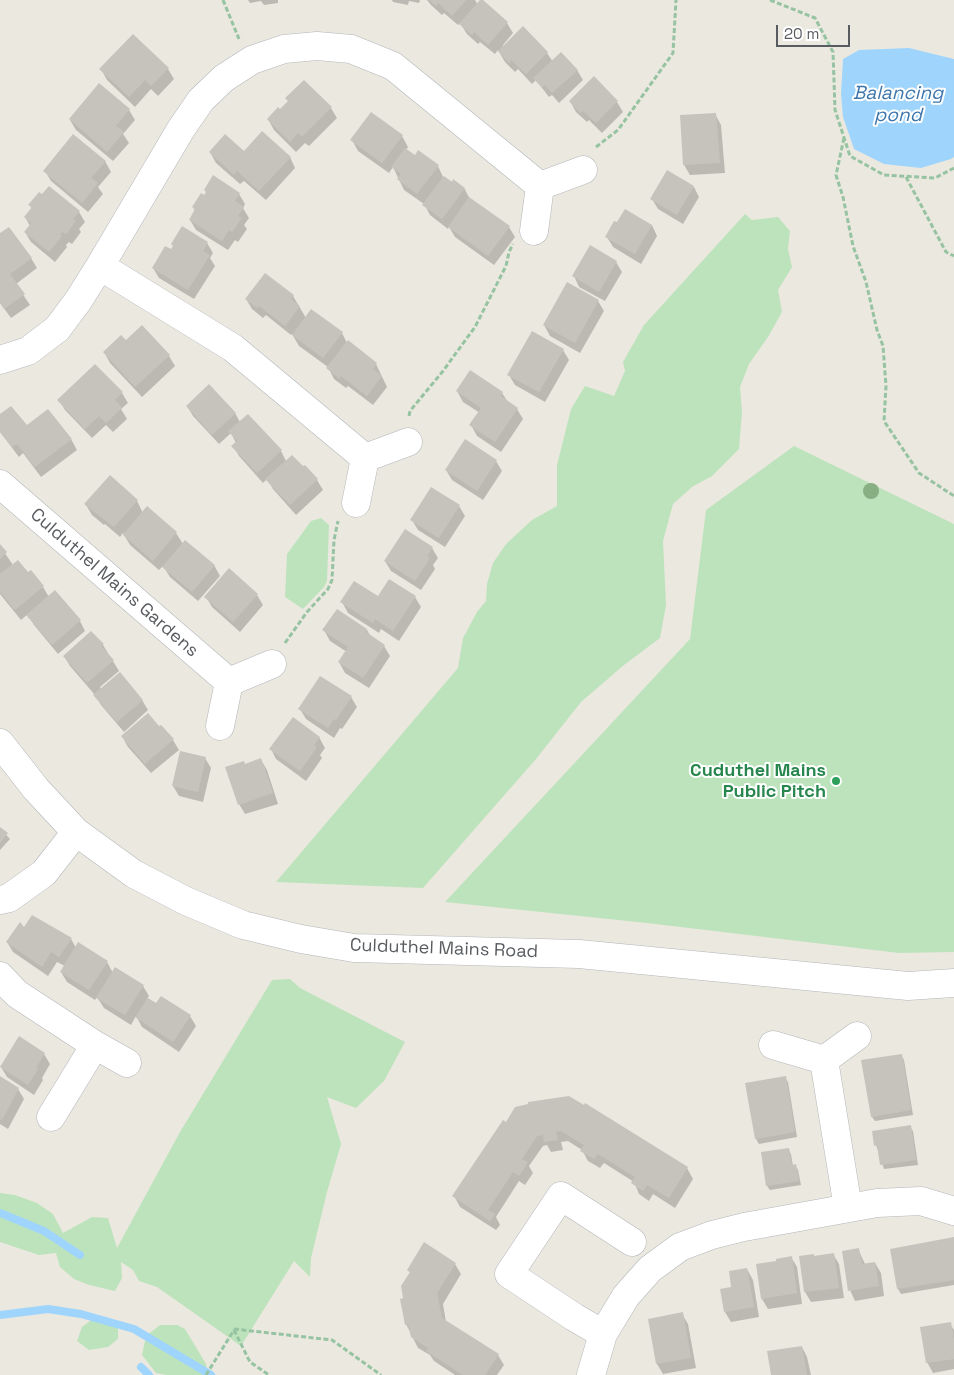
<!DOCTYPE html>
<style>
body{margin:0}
#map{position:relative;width:954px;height:1375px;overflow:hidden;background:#ebe8df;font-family:"Space Grotesk",sans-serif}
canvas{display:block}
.scale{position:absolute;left:776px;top:25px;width:74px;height:22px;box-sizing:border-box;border:2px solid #585c60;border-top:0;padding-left:6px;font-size:15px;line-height:18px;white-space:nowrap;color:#585c60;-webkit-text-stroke:4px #fff;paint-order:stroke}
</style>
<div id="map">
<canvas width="954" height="1375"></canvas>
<div class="scale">20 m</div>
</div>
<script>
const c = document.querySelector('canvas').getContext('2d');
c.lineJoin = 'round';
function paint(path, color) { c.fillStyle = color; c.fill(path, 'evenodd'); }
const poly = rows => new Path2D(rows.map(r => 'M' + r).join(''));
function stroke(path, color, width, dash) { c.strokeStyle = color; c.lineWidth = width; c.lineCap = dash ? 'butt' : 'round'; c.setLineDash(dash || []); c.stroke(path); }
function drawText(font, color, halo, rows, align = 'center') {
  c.font = font + ' "Space Grotesk",sans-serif'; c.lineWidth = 4; c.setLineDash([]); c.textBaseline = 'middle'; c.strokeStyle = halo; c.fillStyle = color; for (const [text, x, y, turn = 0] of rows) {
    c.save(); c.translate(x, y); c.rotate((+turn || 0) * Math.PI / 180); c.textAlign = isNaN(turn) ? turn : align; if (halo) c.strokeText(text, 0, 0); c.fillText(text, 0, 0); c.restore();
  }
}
paint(poly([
 [745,214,752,220,778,217,790,231,788,249,792,267,778,290,782,312,768,337,749,364,740,387,742,412,739,449,712,476,692,487,673,504,663,541,666,605,660,638,624,665,581,702,536,759,423,888,276,882,458,668,463,638,477,612,486,601,487,584,493,563,506,544,532,520,557,506,557,465,571,409,585,386,614,396,625,371,623,362,644,325],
 [794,446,954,524,954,952,899,953,647,923,445,902,690,639,706,510],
 [321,518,329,525,327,581,324,587,303,609,285,597,287,554,311,521],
 [290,979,300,988,405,1042,384,1081,356,1108,327,1097,341,1144,327,1192,311,1258,310,1277,294,1261,241,1346,157,1287,139,1281,133,1270,121,1262,122,1278,115,1291,89,1285,74,1279,60,1267,56,1253,39,1255,0,1242,0,1193,15,1195,37,1203,53,1214,63,1233,92,1217,108,1218,117,1248,180,1132,272,980],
 [99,1317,118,1326,118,1339,108,1347,89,1350,77,1341,82,1327,94,1318],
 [160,1325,177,1325,185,1329,206,1364,208,1375,166,1375,156,1373,142,1355,146,1336]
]), '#bde3bc');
paint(poly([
 [909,48,954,59,954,157,951,159,921,168,884,164,854,149,843,117,841,94,843,59,859,50]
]), '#9fd5fc');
paint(poly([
 [248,0,278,0,278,3,264,5,261,1,250,3],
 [392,0,420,0,419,3,409,1,408,5,393,2],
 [427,0,475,0,478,5,482,1,507,23,513,33,503,45,504,47,523,28,547,53,553,62,577,70,583,80,559,103,552,95,549,97,536,80,532,84,518,69,515,72,505,62,498,50,495,54,480,42,478,44,467,34,460,23,458,25,444,13,442,15,431,5],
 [101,69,168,69,174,79,158,96,151,89,135,107,107,80],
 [570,101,617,102,623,112,602,133,589,120,587,122,576,112],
 [331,108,337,118,309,146,305,143,296,152,274,130,268,119],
 [129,110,135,120,123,134,129,143,113,161,76,130,70,120],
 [715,114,721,125,725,173,690,175,684,165],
 [402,136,408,147,406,150,415,156,438,166,443,177,464,188,470,199,509,227,515,237,494,265,455,237,449,227,448,229,430,215,424,204,404,190,393,167,389,173,358,151,352,140],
 [210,152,244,153,290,157,295,168,266,200,244,181,240,184,216,163],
 [105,161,111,172,98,187,103,194,88,212,51,181,45,171],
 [694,187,699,197,683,224,658,209,652,199],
 [239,194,245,204,243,208,249,218,244,225,247,229,238,242,235,240,228,250,196,230,190,220,195,211,193,207,205,197],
 [30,205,79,212,85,222,79,229,81,232,72,244,69,242,66,245,67,247,55,262,31,242,25,232,30,226,25,217,32,209],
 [652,225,657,236,641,264,613,247,607,237],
 [0,235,31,258,37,268,16,284,30,305,11,318,0,303],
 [207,243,213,253,210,258,215,266,194,299,159,278,153,268,174,247],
 [616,262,622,272,605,301,579,287,574,276],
 [293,296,306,318,342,333,347,343,376,364,387,387,373,405,348,386,346,388,334,379,328,367,299,346,292,334,291,335,266,315,263,318,252,309,246,299],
 [598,301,604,311,580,353,550,336,544,325],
 [125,342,169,356,175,366,142,397,110,363,104,352],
 [563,350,569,360,545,402,515,385,509,375],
 [470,372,502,393,508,402,517,409,523,419,501,452,477,436,471,425,480,413,463,402,457,391],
 [122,393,128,403,121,409,127,419,113,432,106,425,92,438,65,410,59,400],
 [187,406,235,413,240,422,248,415,281,451,286,461,303,468,305,466,317,480,323,490,296,515,273,489,267,479,263,483,239,456,233,446,236,443,231,433,219,444,193,416],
 [0,416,26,427,71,439,77,450,41,477,23,453,19,457,0,432],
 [496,461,502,471,483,500,452,480,446,470],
 [137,501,143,513,147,508,176,533,183,544,214,565,220,576,198,601,170,577,163,566,159,570,130,545,123,533,120,537,105,524,104,525,92,515,86,505],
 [459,506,465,516,445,547,418,530,412,520],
 [0,546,13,565,28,574,43,587,49,597,80,621,85,631,58,654,34,625,28,614,21,620,0,594],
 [432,548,438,558,433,565,435,569,421,590,391,571,385,561],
 [257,595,263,605,240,632,212,607,206,597],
 [415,597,421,607,399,641,381,629,379,633,348,613,342,602,379,598],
 [324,630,367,630,371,637,384,646,390,656,369,688,345,673,339,662,347,652,330,641],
 [91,632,103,645,119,671,100,687,101,689,142,700,148,710,124,732,101,705,95,695,70,666,64,656],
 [351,697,357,707,342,729,340,728,334,738,306,719,300,709],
 [161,726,173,740,179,750,151,773,128,747,122,736],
 [319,737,325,748,320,755,322,758,306,781,276,759,271,749],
 [205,758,211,768,203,802,179,796,173,786],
 [261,760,267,770,278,804,245,814,239,804,245,765],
 [0,828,10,839,0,850],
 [24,929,71,939,76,948,107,962,113,973,143,986,149,996,147,999,156,1005,190,1016,196,1026,179,1052,142,1027,136,1016,131,1025,104,1008,97,997,95,1000,67,982,61,972,65,966,57,962,48,976,13,952,7,942],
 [44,1054,50,1064,42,1078,43,1080,34,1095,7,1077,1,1067],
 [901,1055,904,1060,913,1115,875,1121,872,1117],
 [0,1078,18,1089,24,1099,8,1129,0,1124],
 [785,1078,788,1082,797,1137,759,1144,756,1139,747,1084],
 [585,1105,687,1168,693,1179,675,1208,653,1194,649,1201,639,1194,634,1182,604,1163,600,1168,588,1161,582,1150,568,1141,561,1142,563,1150,551,1152,547,1145,543,1146,529,1166,533,1173,525,1185,519,1181,496,1217,500,1225,496,1230,460,1207,454,1196,507,1124,584,1107],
 [910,1127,913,1131,918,1165,884,1169,876,1145],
 [788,1149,791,1154,793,1166,796,1166,798,1170,801,1185,770,1190,767,1186],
 [954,1239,954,1285,901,1294,898,1289,891,1250],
 [858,1249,865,1264,875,1263,881,1273,884,1296,855,1301,850,1290],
 [833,1254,839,1264,844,1298,811,1302,805,1292,800,1257,815,1257],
 [791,1257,797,1267,802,1304,768,1309,762,1299,778,1262],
 [455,1264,461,1274,443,1304,446,1322,498,1355,504,1365,497,1375,455,1375,434,1361,430,1355,418,1348,406,1324,411,1274,408,1270],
 [747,1269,753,1280,759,1317,731,1322,725,1312,733,1288],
 [682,1314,688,1324,696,1368,663,1374,657,1364],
 [950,1324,954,1330,954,1369,933,1373,927,1362],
 [802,1347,807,1357,811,1375,772,1375]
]), '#0003');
stroke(poly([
 [0,1213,44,1231,80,1255],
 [0,1315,48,1309,81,1314,134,1329,211,1375],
 [141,1367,149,1375]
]), '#9fd5fc', 8);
paint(poly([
 [429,0,466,0,452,16,438,3,436,6],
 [480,0,483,0,508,22,488,45,474,32,472,35,459,24],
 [523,26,548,52,526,74,511,60,509,63,498,51],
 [133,34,169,68,151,86,145,80,129,97,99,69],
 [561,52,578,70,552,93,545,85,542,88,533,78],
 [594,76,618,101,596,123,583,111,580,113,569,101],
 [304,80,332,107,302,137,298,133,290,142,267,119,278,107,280,109,288,101,285,98],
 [99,83,130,109,116,126,124,132,107,152,69,119],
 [371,112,403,135,382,163,350,140],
 [716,113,720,163,683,165,680,115],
 [262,131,291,157,259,191,237,171,234,175,209,152,225,134,244,151],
 [73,134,106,161,91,178,98,183,82,203,43,171],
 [405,148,415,155,418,150,439,165,417,194,397,179,401,174,391,167],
 [667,170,694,186,677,215,650,199],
 [213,175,240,193,235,201,244,207,238,216,242,218,232,232,229,230,222,241,189,220,195,209,192,207,201,193,204,195,206,192,204,190],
 [444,176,452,182,453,179,465,188,442,219,422,205],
 [49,186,80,211,73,219,76,221,66,234,62,232,60,234,62,236,49,252,24,232,31,223,24,217,32,207,28,205,39,192,42,194],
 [469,197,510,226,488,256,448,227],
 [625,209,652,225,635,254,605,237,614,221,617,222],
 [182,226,208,242,203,251,210,255,188,290,152,268,165,246,171,249,173,246,171,244],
 [9,227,32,258,10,274,25,294,4,309,0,303,0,233],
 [590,245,617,261,599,292,572,276],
 [265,273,294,295,291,299,300,306,285,326,259,306,257,308,245,299],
 [567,282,599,300,575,343,543,325],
 [311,309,343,332,323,358,292,335],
 [142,325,170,355,135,387,103,352,121,335,126,340],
 [532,331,564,349,539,392,507,375],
 [348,340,377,363,373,369,382,376,367,396,341,376,340,379,326,368],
 [95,364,123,392,115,400,122,408,106,423,99,416,85,429,57,400],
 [470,370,503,392,501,396,518,408,495,442,469,425,481,408,456,391],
 [209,384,236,413,212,435,186,406],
 [11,406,27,425,48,409,72,439,35,467,17,444,12,447,0,431,0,414],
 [248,414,282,450,257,473,231,446,237,441,228,431],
 [465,439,497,460,477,491,445,470],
 [292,455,303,466,305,465,318,479,290,505,265,479],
 [110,475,138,500,114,527,84,504],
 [431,487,460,505,439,538,410,520],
 [147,506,177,532,153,561,123,535],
 [405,529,433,547,427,556,430,558,415,581,384,561],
 [185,540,215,565,192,592,162,567],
 [0,544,7,552,0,559],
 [18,560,28,572,31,570,44,586,15,610,0,592,0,574],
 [229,568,258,594,233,622,204,597],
 [389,579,416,596,393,631,375,619,373,623,340,602,354,581,378,596],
 [55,590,81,620,52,645,26,615],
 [337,609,367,629,366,632,385,645,363,678,338,662,348,647,322,630],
 [91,631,104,644,101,646,114,660,87,683,63,656],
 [120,672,143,700,117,722,93,695],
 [320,676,352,696,336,720,334,719,328,728,298,709],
 [148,713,159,726,161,725,174,739,145,764,121,736],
 [293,717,320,737,314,745,317,747,300,771,269,749],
 [180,751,206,757,198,792,172,786],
 [261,758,273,793,238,805,225,767,244,761,245,764],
 [0,827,8,833,0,843],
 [32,915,72,938,59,957,51,952,42,967,6,942,20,922,24,927],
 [78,942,108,961,89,990,60,972],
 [115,967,144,985,125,1015,96,998],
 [161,996,191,1015,173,1042,135,1017,148,998,156,1003],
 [19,1036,45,1053,36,1068,38,1069,28,1085,0,1067],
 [902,1054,911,1110,871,1117,861,1060],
 [0,1076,19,1088,2,1120,0,1119],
 [786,1076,795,1132,755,1139,745,1083],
 [569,1096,584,1105,585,1103,688,1167,669,1198,647,1185,643,1191,631,1183,635,1177,598,1154,594,1159,580,1151,584,1145,561,1131,556,1132,558,1140,544,1142,543,1135,537,1136,522,1159,528,1162,519,1176,513,1172,488,1210,495,1214,490,1221,452,1196,503,1120,506,1122,515,1107,528,1104,528,1102],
 [911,1125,916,1160,880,1165,877,1145,874,1146,872,1131],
 [789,1148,792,1165,796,1164,799,1181,766,1186,761,1152],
 [954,1237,954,1280,897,1289,890,1249],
 [424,1242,456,1263,437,1293,442,1318,499,1354,485,1375,463,1375,426,1351,428,1348,411,1337,408,1324,405,1325,400,1299,403,1298,401,1286,410,1272,407,1270],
 [859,1248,862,1264,875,1262,879,1286,848,1291,842,1251],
 [834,1253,839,1288,804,1292,799,1256,814,1254,814,1256],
 [792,1256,797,1293,761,1299,756,1264,776,1261,776,1259],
 [747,1268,754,1307,724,1312,720,1289,731,1287,729,1271],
 [683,1312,691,1358,656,1364,648,1319],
 [951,1322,954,1340,954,1359,926,1363,920,1327],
 [802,1346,807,1375,771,1375,767,1351]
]), '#c6c3bd');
const minor = poly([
 [540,186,583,170],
 [100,266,233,348,365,458],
 [0,360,28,351,57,329,78,301,100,266,181,129,201,100,224,78,252,60,284,49,317,46,351,49,393,66,540,186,534,231],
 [0,484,229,682],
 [356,503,365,458,408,442],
 [220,726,229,682,272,664],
 [0,900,9,898,44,873,76,832],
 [0,976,17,994,95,1045,51,1117],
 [95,1045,127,1063],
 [773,1045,824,1060,857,1036],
 [824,1060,848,1208],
 [603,1334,574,1317,509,1274,561,1196,632,1242],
 [591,1375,603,1334,626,1296,650,1269,680,1247,712,1235,744,1227,877,1203,921,1201,954,1211]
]);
const tertiary = poly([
 [0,743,36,789,76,832,134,874,186,901,243,925,301,939,354,948,579,954,908,986,954,983]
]);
stroke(minor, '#b2b6ba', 29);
stroke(tertiary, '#b2b6ba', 29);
stroke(poly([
 [223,0,239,39],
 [770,0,815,18,833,52,835,110,850,156,884,175,935,178,954,168],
 [844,138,836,175,843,197,853,246,866,282,877,330,883,346,886,386,884,421,919,473,954,496],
 [596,147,618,130,673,53,676,0],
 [906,177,946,252,954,256],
 [409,416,410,411,443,371,475,327,506,266,509,252,513,244],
 [285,643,307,612,328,589,332,580,334,540,338,521],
 [234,1329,332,1340,381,1375],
 [234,1330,250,1362,269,1375],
 [206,1375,234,1330]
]), '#96c3a1', 3, [5, 2.5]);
stroke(minor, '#fff', 28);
stroke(tertiary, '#fff', 28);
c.fillStyle = '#87af83';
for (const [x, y] of [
 [871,491]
]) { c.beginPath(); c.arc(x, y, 8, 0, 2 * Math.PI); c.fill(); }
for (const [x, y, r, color] of [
 [836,781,5,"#2e9e5b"]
]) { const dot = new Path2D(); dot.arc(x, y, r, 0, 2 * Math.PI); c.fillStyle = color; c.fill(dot); stroke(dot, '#fff', 2); }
drawText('18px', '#585c60', '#fff', [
 ["Culduthel Mains Gardens",114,583,41],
 ["Culduthel Mains Road",444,949,2]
]);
drawText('bold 18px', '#27864d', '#fff', [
 ["Cuduthel Mains",826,771],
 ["Public Pitch",826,792]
], 'right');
drawText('italic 19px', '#3e76ac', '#fff', [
 ["Balancing",898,94],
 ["pond",898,116]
]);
</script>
